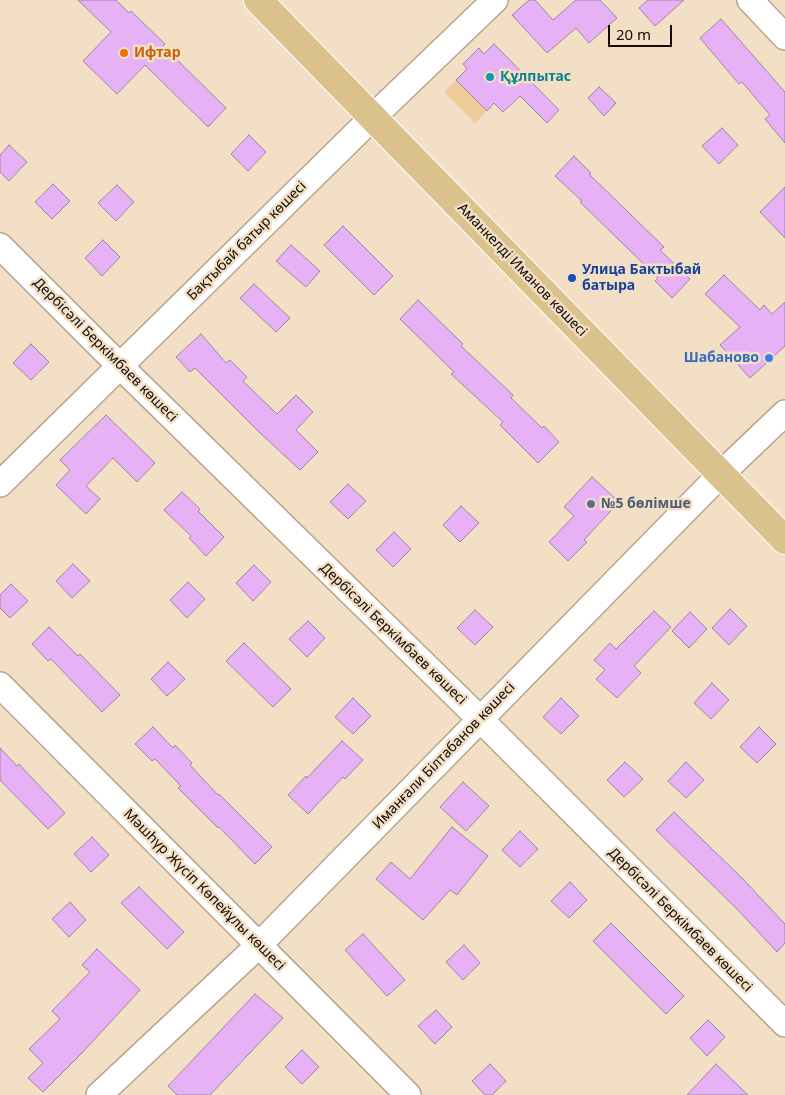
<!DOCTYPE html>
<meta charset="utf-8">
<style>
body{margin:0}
#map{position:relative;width:785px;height:1095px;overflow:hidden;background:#f2dfc6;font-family:"Noto Sans",sans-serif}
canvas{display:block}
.scale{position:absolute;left:608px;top:25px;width:64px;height:22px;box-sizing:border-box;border:2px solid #110b04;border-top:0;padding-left:6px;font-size:15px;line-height:18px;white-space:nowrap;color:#110b04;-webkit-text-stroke:4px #f2dfc6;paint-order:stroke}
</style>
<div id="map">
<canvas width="785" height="1095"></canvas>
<div class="scale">20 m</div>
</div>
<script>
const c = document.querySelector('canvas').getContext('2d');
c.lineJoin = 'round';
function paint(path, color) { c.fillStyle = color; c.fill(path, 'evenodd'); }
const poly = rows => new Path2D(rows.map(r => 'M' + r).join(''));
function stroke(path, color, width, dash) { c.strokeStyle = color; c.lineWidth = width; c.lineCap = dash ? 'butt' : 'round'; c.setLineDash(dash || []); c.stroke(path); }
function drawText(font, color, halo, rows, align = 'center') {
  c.font = font + ' "Noto Sans",sans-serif'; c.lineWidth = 5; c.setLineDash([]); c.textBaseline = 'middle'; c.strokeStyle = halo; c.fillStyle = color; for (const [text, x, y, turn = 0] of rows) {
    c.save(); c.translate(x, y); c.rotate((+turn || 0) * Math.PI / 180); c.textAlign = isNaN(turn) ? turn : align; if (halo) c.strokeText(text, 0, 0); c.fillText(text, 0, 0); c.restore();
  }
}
paint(poly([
 [456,80,487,111,475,123,444,92]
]), '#efcc9a');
const building = poly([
 [78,0,116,0,129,13,131,11,165,44,163,46,226,108,208,127,145,65,117,94,83,61,111,32,78,0],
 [529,0,535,0,553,20,576,0,600,0,617,18,589,43,576,28,547,53,512,15,529,0],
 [648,0,684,0,655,26,639,8,648,0],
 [721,19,785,92,785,143,765,119,770,115,742,82,739,84,700,38,721,19],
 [494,44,559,110,547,123,520,96,503,112,494,103,487,111,456,80,467,69,463,64,479,48,484,54,494,44],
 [599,87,616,103,604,116,588,98,599,87],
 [722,128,738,145,719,164,702,146,722,128],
 [249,135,266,152,248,171,231,154,249,135],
 [9,145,27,162,9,181,0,172,0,155,9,145],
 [574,156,591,173,589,174,664,247,660,250,690,279,672,298,655,281,658,278,580,202,582,201,555,176,574,156],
 [53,184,70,201,52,219,35,202,53,184],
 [117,185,134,202,116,221,98,203,117,185],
 [785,187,785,238,760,212,785,187],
 [343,226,393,276,374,295,324,245,343,226],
 [103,240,120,257,102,276,85,258,103,240],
 [291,245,320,271,306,287,276,261,291,245],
 [724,275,760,310,764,305,772,314,785,302,785,346,750,378,720,345,740,327,705,294,724,275],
 [254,284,290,318,276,332,240,298,254,284],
 [418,300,463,344,461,346,513,395,511,398,542,428,544,426,559,442,538,463,500,425,503,422,451,374,454,372,400,319,418,300],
 [201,334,226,363,230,360,247,377,243,381,277,414,296,395,313,412,296,430,318,452,300,470,258,431,195,368,190,372,176,357,201,334],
 [31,344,49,362,31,380,13,363,31,344],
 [106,415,155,463,137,482,113,458,86,486,100,499,86,514,56,485,70,470,60,460,106,415],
 [592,477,619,502,584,540,587,542,568,561,549,542,574,516,564,507,592,477],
 [348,484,366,501,348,519,330,502,348,484],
 [182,492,200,509,198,511,224,537,206,556,189,538,191,536,164,510,182,492],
 [461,506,479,523,460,542,443,525,461,506],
 [394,532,411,549,393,567,376,550,394,532],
 [73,564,90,581,72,598,56,581,73,564],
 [254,565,271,582,253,601,236,583,254,565],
 [188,582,205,599,187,618,170,600,188,582],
 [11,584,28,601,10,618,0,608,0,595,11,584],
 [730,609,747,626,729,645,712,628,730,609],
 [475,610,493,627,475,645,457,628,475,610],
 [654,611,671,627,634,666,641,673,617,698,596,679,605,670,594,660,610,643,616,649,654,611],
 [690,612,707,629,689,648,672,631,690,612],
 [308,621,325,638,307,657,289,639,308,621],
 [49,627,78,656,80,654,120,695,102,712,51,659,48,661,32,644,49,627],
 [244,643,291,689,273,707,226,661,244,643],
 [168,662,185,679,167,696,151,679,168,662],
 [712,683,729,700,711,719,694,703,712,683],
 [353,698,371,716,353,734,335,717,353,698],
 [561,698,579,716,561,734,543,717,561,698],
 [153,727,173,748,175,745,192,763,190,765,218,795,219,794,272,847,255,864,219,827,218,828,178,788,181,786,155,759,152,761,135,744,153,727],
 [759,727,776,744,757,763,740,747,759,727],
 [342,741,363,760,345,779,343,777,308,814,288,795,306,776,307,778,342,741],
 [0,748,17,766,19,764,65,813,48,829,0,780,0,748],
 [625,762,643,779,624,797,607,780,625,762],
 [686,762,704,780,686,798,668,781,686,762],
 [463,782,489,806,466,831,440,807,463,782],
 [674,812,743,879,785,924,785,943,777,952,737,909,656,830,674,812],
 [452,827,488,856,457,895,450,890,423,920,376,879,391,862,410,879,452,827],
 [520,831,538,849,520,867,502,850,520,831],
 [92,837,109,855,91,872,74,854,92,837],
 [570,882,587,900,569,918,551,901,570,882],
 [139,887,184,932,167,949,121,903,139,887],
 [70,902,86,920,69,937,52,919,70,902],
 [611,923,684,996,666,1014,593,941,611,923],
 [363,934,405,980,387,996,345,950,363,934],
 [464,945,480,963,463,980,446,962,464,945],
 [97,949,140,990,82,1053,43,1092,28,1078,43,1063,29,1049,60,1019,52,1011,90,972,82,965,97,949],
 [255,994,283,1018,210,1095,177,1095,168,1086,255,994],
 [436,1010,452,1027,435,1044,418,1026,436,1010],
 [708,1020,725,1037,707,1056,690,1038,708,1020],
 [302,1050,319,1067,302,1084,285,1067,302,1050],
 [490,1064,506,1081,492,1095,485,1095,472,1081,490,1064],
 [716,1064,748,1095,687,1095,716,1064]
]);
paint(building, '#e6b1f5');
stroke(building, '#9a88a0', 1);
const minor = poly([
 [750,0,785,37],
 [0,246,120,366,480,719,785,1024],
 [0,484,373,117,495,0],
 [0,685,408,1095],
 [99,1095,259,945,721,474,785,413]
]);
const major = poly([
 [258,0,785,540]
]);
stroke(minor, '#b7a68d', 28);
stroke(major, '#fff', 30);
stroke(minor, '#fff', 25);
stroke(major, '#dbc18c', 28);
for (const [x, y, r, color] of [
 [124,53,5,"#e8710a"],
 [490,77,5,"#0f9aa8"],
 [572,278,5,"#1a4fb4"],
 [769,358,5,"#3f7fe0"],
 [591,504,5,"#5c6f8a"]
]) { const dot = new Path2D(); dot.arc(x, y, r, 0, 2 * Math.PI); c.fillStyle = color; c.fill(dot); stroke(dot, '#f2dfc6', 2); }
drawText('bold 14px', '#c56008', '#f2dfc6', [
 ["Ифтар",134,53]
], 'left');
drawText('bold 14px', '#0d838f', '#f2dfc6', [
 ["Құлпытас",500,77]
], 'left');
drawText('14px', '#110b04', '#f2dfc6', [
 ["Бақтыбай батыр көшесі",247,241,-45],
 ["Аманкелді Иманов көшесі",522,270,46],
 ["Дербісәлі Беркімбаев көшесі",105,350,45],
 ["Дербісәлі Беркімбаев көшесі",393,634,44],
 ["Иманғали Білтабанов көшесі",444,756,-46],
 ["Мәшһүр Жүсіп Көпейұлы көшесі",204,890,45],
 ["Дербісәлі Беркімбаев көшесі",680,920,45]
]);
drawText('bold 14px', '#164399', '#f2dfc6', [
 ["Улица Бактыбай",582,270],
 ["батыра",582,286]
], 'left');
drawText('bold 14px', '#366cbe', '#f2dfc6', [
 ["Шабаново",759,358]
], 'right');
drawText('bold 14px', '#4e5e75', '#f2dfc6', [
 ["№5 бөлімше",601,504]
], 'left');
</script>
